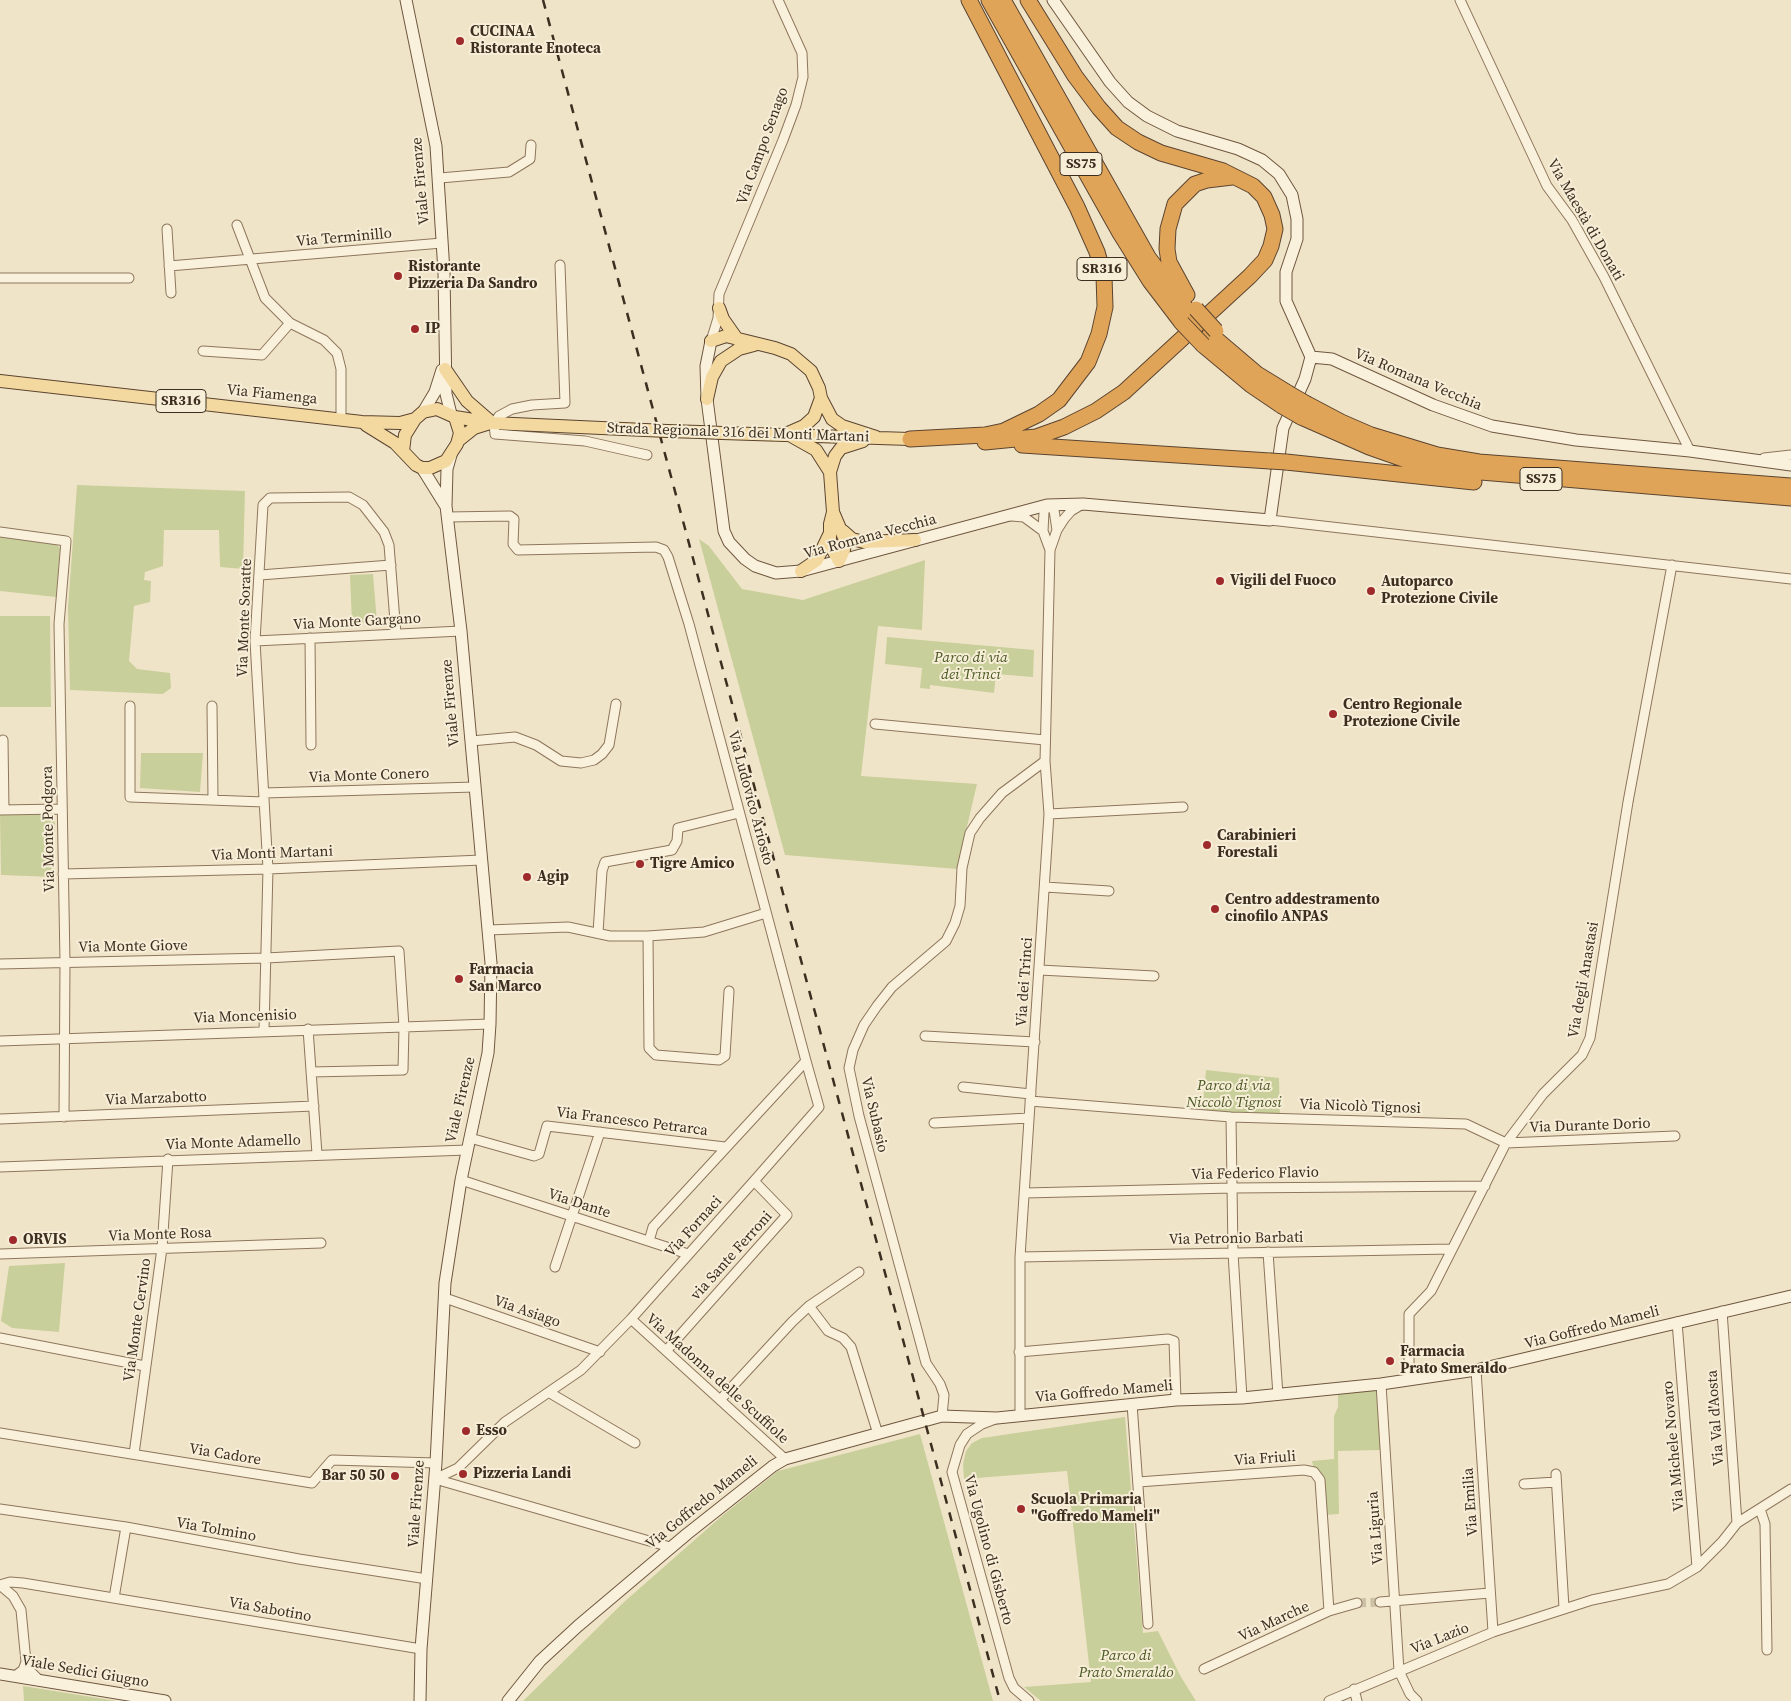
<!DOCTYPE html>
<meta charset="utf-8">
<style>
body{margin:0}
canvas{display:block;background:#f0e4c8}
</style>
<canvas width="1791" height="1701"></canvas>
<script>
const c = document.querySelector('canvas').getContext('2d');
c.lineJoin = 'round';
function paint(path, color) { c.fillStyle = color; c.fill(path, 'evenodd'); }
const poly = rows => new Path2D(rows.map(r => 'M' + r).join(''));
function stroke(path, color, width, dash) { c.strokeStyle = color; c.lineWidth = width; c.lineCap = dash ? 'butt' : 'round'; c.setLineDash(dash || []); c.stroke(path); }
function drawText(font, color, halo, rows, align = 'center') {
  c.font = font + ' "Source Serif 4",serif'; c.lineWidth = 4; c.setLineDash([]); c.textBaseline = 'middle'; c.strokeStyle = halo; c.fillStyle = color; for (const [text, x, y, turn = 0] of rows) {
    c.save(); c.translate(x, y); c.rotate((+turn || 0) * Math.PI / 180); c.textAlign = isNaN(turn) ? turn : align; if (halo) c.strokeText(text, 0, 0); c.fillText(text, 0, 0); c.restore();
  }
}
paint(poly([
 [77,485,245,491,243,569,220,567,219,530,164,530,163,566,145,572,144,580,151,581,150,602,134,606,129,661,137,669,170,673,171,688,163,694,70,690,68,608],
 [0,536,53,542,60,548,56,597,0,591],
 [699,539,709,546,742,589,803,600,925,560,922,630,878,626,861,776,977,784,957,869,785,855],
 [373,574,377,622,352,623,350,575],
 [0,616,50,616,51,707,0,707],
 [887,637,1034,650,1033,677,996,674,994,693,930,685,930,689,920,688,922,668,885,664],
 [141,753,203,753,200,792,140,788],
 [44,813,55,822,53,877,1,875,0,814],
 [1206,1070,1279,1078,1280,1119,1202,1115],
 [65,1263,59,1332,12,1328,1,1321,9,1266],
 [1378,1388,1381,1450,1338,1451,1339,1514,1325,1515,1312,1461,1334,1459,1334,1416,1338,1407,1338,1393],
 [1125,1417,1143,1633,1158,1631,1181,1677,1196,1701,1041,1701,1024,1687,1091,1682,1067,1471,964,1479,963,1464,966,1451,972,1443,982,1438],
 [920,1434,993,1701,523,1701,624,1602,723,1515,778,1471],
 [23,1686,117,1701,24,1701]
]), '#c9cf9b');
stroke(poly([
 [1357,1603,1380,1602]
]), '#ccc0a6', 9, [9, 4.5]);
const street = poly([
 [1460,0,1547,186,1572,220,1604,277,1690,451],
 [440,178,509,172,530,159,531,145],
 [237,225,265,298,290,323,324,340,337,353,341,369,341,419],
 [167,229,171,293],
 [560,265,565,403,532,405,512,409,499,416,494,423,495,434,585,441,647,455],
 [169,266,442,243],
 [0,278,129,278],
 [711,341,718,318,719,294,783,140,796,105,803,77,802,53,778,0],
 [203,351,262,355,290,323],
 [1764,458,1791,455],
 [1011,516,1024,517,1043,531],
 [448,517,510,516,514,519,513,544,518,550,656,547,664,550,668,557,689,624,806,1061,653,1227,649,1241],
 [1270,520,1791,579],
 [0,532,66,541,59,624,65,962,64,1117],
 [1050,550,1043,531,1044,512,1047,505,1054,510,1057,530],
 [260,575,391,565],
 [310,638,311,745],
 [255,641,461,631],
 [130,706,130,797,264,802],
 [212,706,213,799],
 [875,724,1045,740],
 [3,740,4,810],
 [471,741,515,737,536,745,561,761,581,763,594,760,602,754,609,745,616,704],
 [264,793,475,787],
 [0,810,61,809],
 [1049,814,1183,807],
 [63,874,268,869,482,860],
 [1045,887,1109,891],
 [488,930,568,927,610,936,648,936,704,932,766,913],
 [598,933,602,871,605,862,672,850,677,841,678,828,739,813],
 [648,936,649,1048,656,1055,719,1060,725,1056,729,991],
 [0,964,266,958,399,951,404,1027,403,1070,311,1072],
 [1040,970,1154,976],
 [308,1029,317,1154],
 [264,1030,268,869,255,641,263,505,270,498,349,497,363,505,384,532,389,545,396,634],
 [925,1036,1035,1042],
 [0,1041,490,1024],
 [963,1087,1031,1094],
 [1030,1101,1231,1117,1466,1124,1506,1143,1675,1136],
 [1231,1117,1233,1253,1242,1398],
 [0,1119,314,1106],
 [934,1123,1029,1118],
 [470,1138,534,1156,539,1154,547,1126,725,1147],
 [0,1167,467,1150],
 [461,1180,688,1254],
 [1025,1193,1232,1188,1485,1186],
 [1268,1252,1278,1395],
 [0,1254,321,1243],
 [1020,1257,1452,1249],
 [555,1267,600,1132],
 [445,1298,600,1352],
 [809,1306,828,1331,843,1338,851,1347,878,1434],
 [1722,1311,1737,1523],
 [631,1319,785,1459],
 [1677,1322,1697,1567],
 [0,1338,145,1366],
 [666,1351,787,1215,754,1181],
 [1019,1352,1168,1339,1174,1341,1176,1400],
 [1476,1370,1493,1632],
 [1409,1380,1409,1314,1431,1291,1506,1143,1543,1094,1582,1055,1590,1038,1628,802,1672,565],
 [1381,1384,1399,1671,1410,1694,1417,1701],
 [550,1393,635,1443],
 [720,1400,792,1322,809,1306,859,1272],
 [1132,1404,1148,1624],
 [1020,1414,1020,1257,1049,814,1045,761,1050,550,1057,530,1064,519,1071,511,1081,505],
 [942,1416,944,1395,940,1384,926,1363,859,1116,849,1068,853,1050,864,1025,877,1006,892,987,946,941,955,923,960,906,962,868,970,833,980,818,1002,793,1045,761],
 [995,1419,982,1424,967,1434,960,1445,952,1472,1009,1678,1014,1688,1029,1701],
 [0,1433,312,1483,332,1460,436,1463],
 [134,1454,162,1248,168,1159],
 [1556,1474,1564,1608],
 [435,1479,458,1468,505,1422,581,1370,631,1319,754,1181,819,1107,806,1061],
 [435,1479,670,1547],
 [1138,1482,1304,1470,1314,1472,1320,1480,1329,1611],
 [1524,1484,1556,1482],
 [0,1509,126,1527,299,1559,427,1579],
 [1760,1509,1765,1524,1767,1650],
 [0,1585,10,1582,23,1583,421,1649],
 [0,1585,13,1596,21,1610,26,1662],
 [114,1598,126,1527],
 [1380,1602,1490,1593],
 [1204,1669,1329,1611,1357,1603],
 [15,1676,23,1670,26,1662,30,1671,38,1679],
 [1354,1689,1357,1701],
 [1329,1701,1493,1632,1592,1600,1668,1584,1697,1567,1722,1542,1737,1523,1791,1489]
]);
const secondary = poly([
 [406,0,436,146,444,272,446,394,451,414],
 [1053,0,1110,82,1128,102,1147,116,1177,131,1238,149,1262,160,1279,174,1292,195,1297,219,1297,239,1286,272,1286,301,1311,357],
 [711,341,706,366,707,399,724,531,729,542,745,559,755,566,776,573,801,571,1047,505,1083,504,1270,520,1283,428,1305,379,1311,357],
 [1311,357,1332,359,1433,405,1492,426,1576,440,1690,451,1791,465],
 [423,412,435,392,442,370],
 [422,468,445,505],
 [0,1674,165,1701],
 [420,1701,421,1649,436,1463,445,1283,461,1180,488,1053,490,1024,491,963,461,631,446,506,447,469,451,455],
 [508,1701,540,1661,578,1626,687,1534,773,1466,785,1459,942,1416,997,1418,1176,1400,1242,1398,1381,1384,1476,1370,1791,1296]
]);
const primary = poly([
 [719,308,723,319,737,339],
 [711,341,726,336,775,348,791,354,811,371,819,388,821,398,832,419,842,426,876,437],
 [445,369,467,401,490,421],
 [0,381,362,422,400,423,415,419],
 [707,399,712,377,721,361,739,349,754,345],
 [455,417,492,423,645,430],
 [366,425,395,443,416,465,422,468,430,468,446,461,457,444,460,433,455,417,437,409,423,412,415,419,405,435,403,451],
 [667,431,700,432],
 [722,433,910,439],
 [788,433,804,426,814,417,821,398],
 [791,436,816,450,830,472,833,512,845,540,844,550,839,561],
 [459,440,474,428,490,423],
 [830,472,835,456,841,448,863,441],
 [833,512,830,524,830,545,839,561],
 [843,531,852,539,864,542,915,540],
 [801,571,817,560,829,535]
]);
const highway = poly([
 [989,0,1120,233,1150,281,1182,323],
 [1003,0,1148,257,1191,315],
 [1187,295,1169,262,1167,249,1168,229,1175,204,1195,184,1207,180,1232,177],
 [1210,334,1257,374,1288,393],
 [1203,345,1251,385,1282,406],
 [1307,404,1341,422,1371,435,1437,455,1479,462,1791,486],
 [1301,417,1369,447,1406,460,1457,470,1791,498],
 [910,439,985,435,1004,431,1039,414,1059,400,1088,362,1099,334,1105,307,1104,276,1097,252,1077,207,969,0],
 [985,442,1036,437,1064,427,1096,411,1124,392,1250,276,1265,260,1271,246,1275,229,1272,215,1264,197,1253,186,1223,171,1161,153,1138,142,1117,128,1099,108,1075,76,1028,0],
 [1022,445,1270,461],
 [1286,462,1474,482]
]);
stroke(street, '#8d765c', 11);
stroke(secondary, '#6f573f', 13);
stroke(primary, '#5b4430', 14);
stroke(highway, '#5b4430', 17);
stroke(street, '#faf1dc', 9);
stroke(secondary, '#faf1dc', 11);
stroke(primary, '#f3d9a0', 12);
stroke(highway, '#e0a458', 15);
stroke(poly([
 [543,0,1000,1701]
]), '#3d2e20', 2.5, [9, 9]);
const primaryBridge = poly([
 [645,430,667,431],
 [700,432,722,433]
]);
const highwayBridge = poly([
 [1196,309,1216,331],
 [1182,323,1203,345],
 [1288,393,1307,404],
 [1282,406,1301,417],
 [1270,461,1286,462]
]);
stroke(primaryBridge, '#5b4430', 14, []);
stroke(highwayBridge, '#5b4430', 17, []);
stroke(primaryBridge, '#f3d9a0', 12);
stroke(highwayBridge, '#e0a458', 15);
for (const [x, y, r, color] of [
 [460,41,5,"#9e2a2b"],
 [398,276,5,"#9e2a2b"],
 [415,329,5,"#9e2a2b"],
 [1220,581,5,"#9e2a2b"],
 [1371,591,5,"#9e2a2b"],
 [1333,714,5,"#9e2a2b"],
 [1207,845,5,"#9e2a2b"],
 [640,864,5,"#9e2a2b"],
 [527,877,5,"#9e2a2b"],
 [1215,909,5,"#9e2a2b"],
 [459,979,5,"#9e2a2b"],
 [13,1240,5,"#9e2a2b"],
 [1390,1361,5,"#9e2a2b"],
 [466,1431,5,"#9e2a2b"],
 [463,1474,5,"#9e2a2b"],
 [395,1476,5,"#9e2a2b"],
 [1021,1509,5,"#9e2a2b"]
]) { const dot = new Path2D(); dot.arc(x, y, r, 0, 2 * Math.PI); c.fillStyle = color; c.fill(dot); stroke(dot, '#f7eed8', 2); }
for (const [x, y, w] of [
 [1081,164,42],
 [1102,269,50],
 [181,401,50],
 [1541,479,42]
]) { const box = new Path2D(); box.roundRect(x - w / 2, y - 11.5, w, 23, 4); c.fillStyle = '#f7eed8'; c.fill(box); stroke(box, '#3d2e20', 1); }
drawText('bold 14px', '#3d2e20', null, [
 ["SS75",1081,164],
 ["SR316",1102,269],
 ["SR316",181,401],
 ["SS75",1541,479]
]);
drawText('bold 15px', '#3d2e20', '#f7eed8', [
 ["CUCINAA",470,32],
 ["Ristorante Enoteca",470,49],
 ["Ristorante",408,267],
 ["Pizzeria Da Sandro",408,284],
 ["IP",425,329],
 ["Vigili del Fuoco",1230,581],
 ["Autoparco",1381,582],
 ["Protezione Civile",1381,599],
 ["Centro Regionale",1343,705],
 ["Protezione Civile",1343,722],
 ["Carabinieri",1217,836],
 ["Forestali",1217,853],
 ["Tigre Amico",650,864],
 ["Agip",537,877],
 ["Centro addestramento",1225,900],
 ["cinofilo ANPAS",1225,917],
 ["Farmacia",469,970],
 ["San Marco",469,987],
 ["ORVIS",23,1240],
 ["Farmacia",1400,1352],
 ["Prato Smeraldo",1400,1369],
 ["Esso",476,1431],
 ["Pizzeria Landi",473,1474],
 ["Bar 50 50",385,1476,"right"],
 ["Scuola Primaria",1031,1500],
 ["\"Goffredo Mameli\"",1031,1517]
], 'left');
drawText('15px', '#3d2e20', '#f7eed8', [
 ["Via Campo Senago",763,146,-70],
 ["Viale Firenze",421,181,-95],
 ["Via Maestà di Donati",1585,220,60],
 ["Via Terminillo",344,238,-5],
 ["Via Romana Vecchia",1418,380,23],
 ["Via Fiamenga",272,395,6],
 ["Strada Regionale 316 dei Monti Martani",738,433,2],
 ["Via Romana Vecchia",870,537,-15],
 ["Via Monte Soratte",245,618,-88],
 ["Via Monte Gargano",357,622,-3],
 ["Viale Firenze",451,703,-95],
 ["Via Monte Conero",369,776,-2],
 ["Via Ludovico Ariosto",750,798,75],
 ["Via Monte Podgora",49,829,-91],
 ["Via Monti Martani",272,854,-2],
 ["Via Monte Giove",133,947,-1],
 ["Via degli Anastasi",1584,980,-80],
 ["Via dei Trinci",1025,982,-86],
 ["Via Moncenisio",245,1017,-2],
 ["Via Marzabotto",156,1099,-2],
 ["Viale Firenze",461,1100,-77],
 ["Via Nicolò Tignosi",1360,1107,2],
 ["Via Subasio",874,1115,77],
 ["Via Francesco Petrarca",632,1122,7],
 ["Via Durante Dorio",1590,1126,-2],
 ["Via Monte Adamello",233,1143,-2],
 ["Via Federico Flavio",1255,1174,-1],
 ["Via Dante",579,1204,18],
 ["Via Fornaci",694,1227,-48],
 ["Via Monte Rosa",160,1235,-2],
 ["Via Petronio Barbati",1236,1239,-1],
 ["via Sante Ferroni",732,1256,-48],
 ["Via Asiago",527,1312,19],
 ["Via Monte Cervino",138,1320,-82],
 ["Via Goffredo Mameli",1592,1328,-14],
 ["Via Madonna delle Scuffiole",717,1379,42],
 ["Via Goffredo Mameli",1104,1392,-5],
 ["Via Val d'Aosta",1716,1418,-94],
 ["Via Michele Novaro",1674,1446,-95],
 ["Via Cadore",225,1455,9],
 ["Via Friuli",1265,1459,-4],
 ["Via Emilia",1471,1502,-94],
 ["Via Goffredo Mameli",702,1503,-39],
 ["Viale Firenze",417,1504,-86],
 ["Via Liguria",1376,1528,-94],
 ["Via Tolmino",216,1530,10],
 ["Via Ugolino di Gisberto",988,1550,75],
 ["Via Sabotino",270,1610,10],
 ["Via Marche",1274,1622,-25],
 ["Via Lazio",1440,1639,-22],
 ["Viale Sedici Giugno",85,1672,10]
]);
drawText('italic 15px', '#4d5a26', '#f7eed8', [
 ["Parco di via",971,658],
 ["dei Trinci",971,675],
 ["Parco di via",1234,1086],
 ["Niccolò Tignosi",1234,1103],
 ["Parco di",1126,1656],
 ["Prato Smeraldo",1126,1673]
]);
</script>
